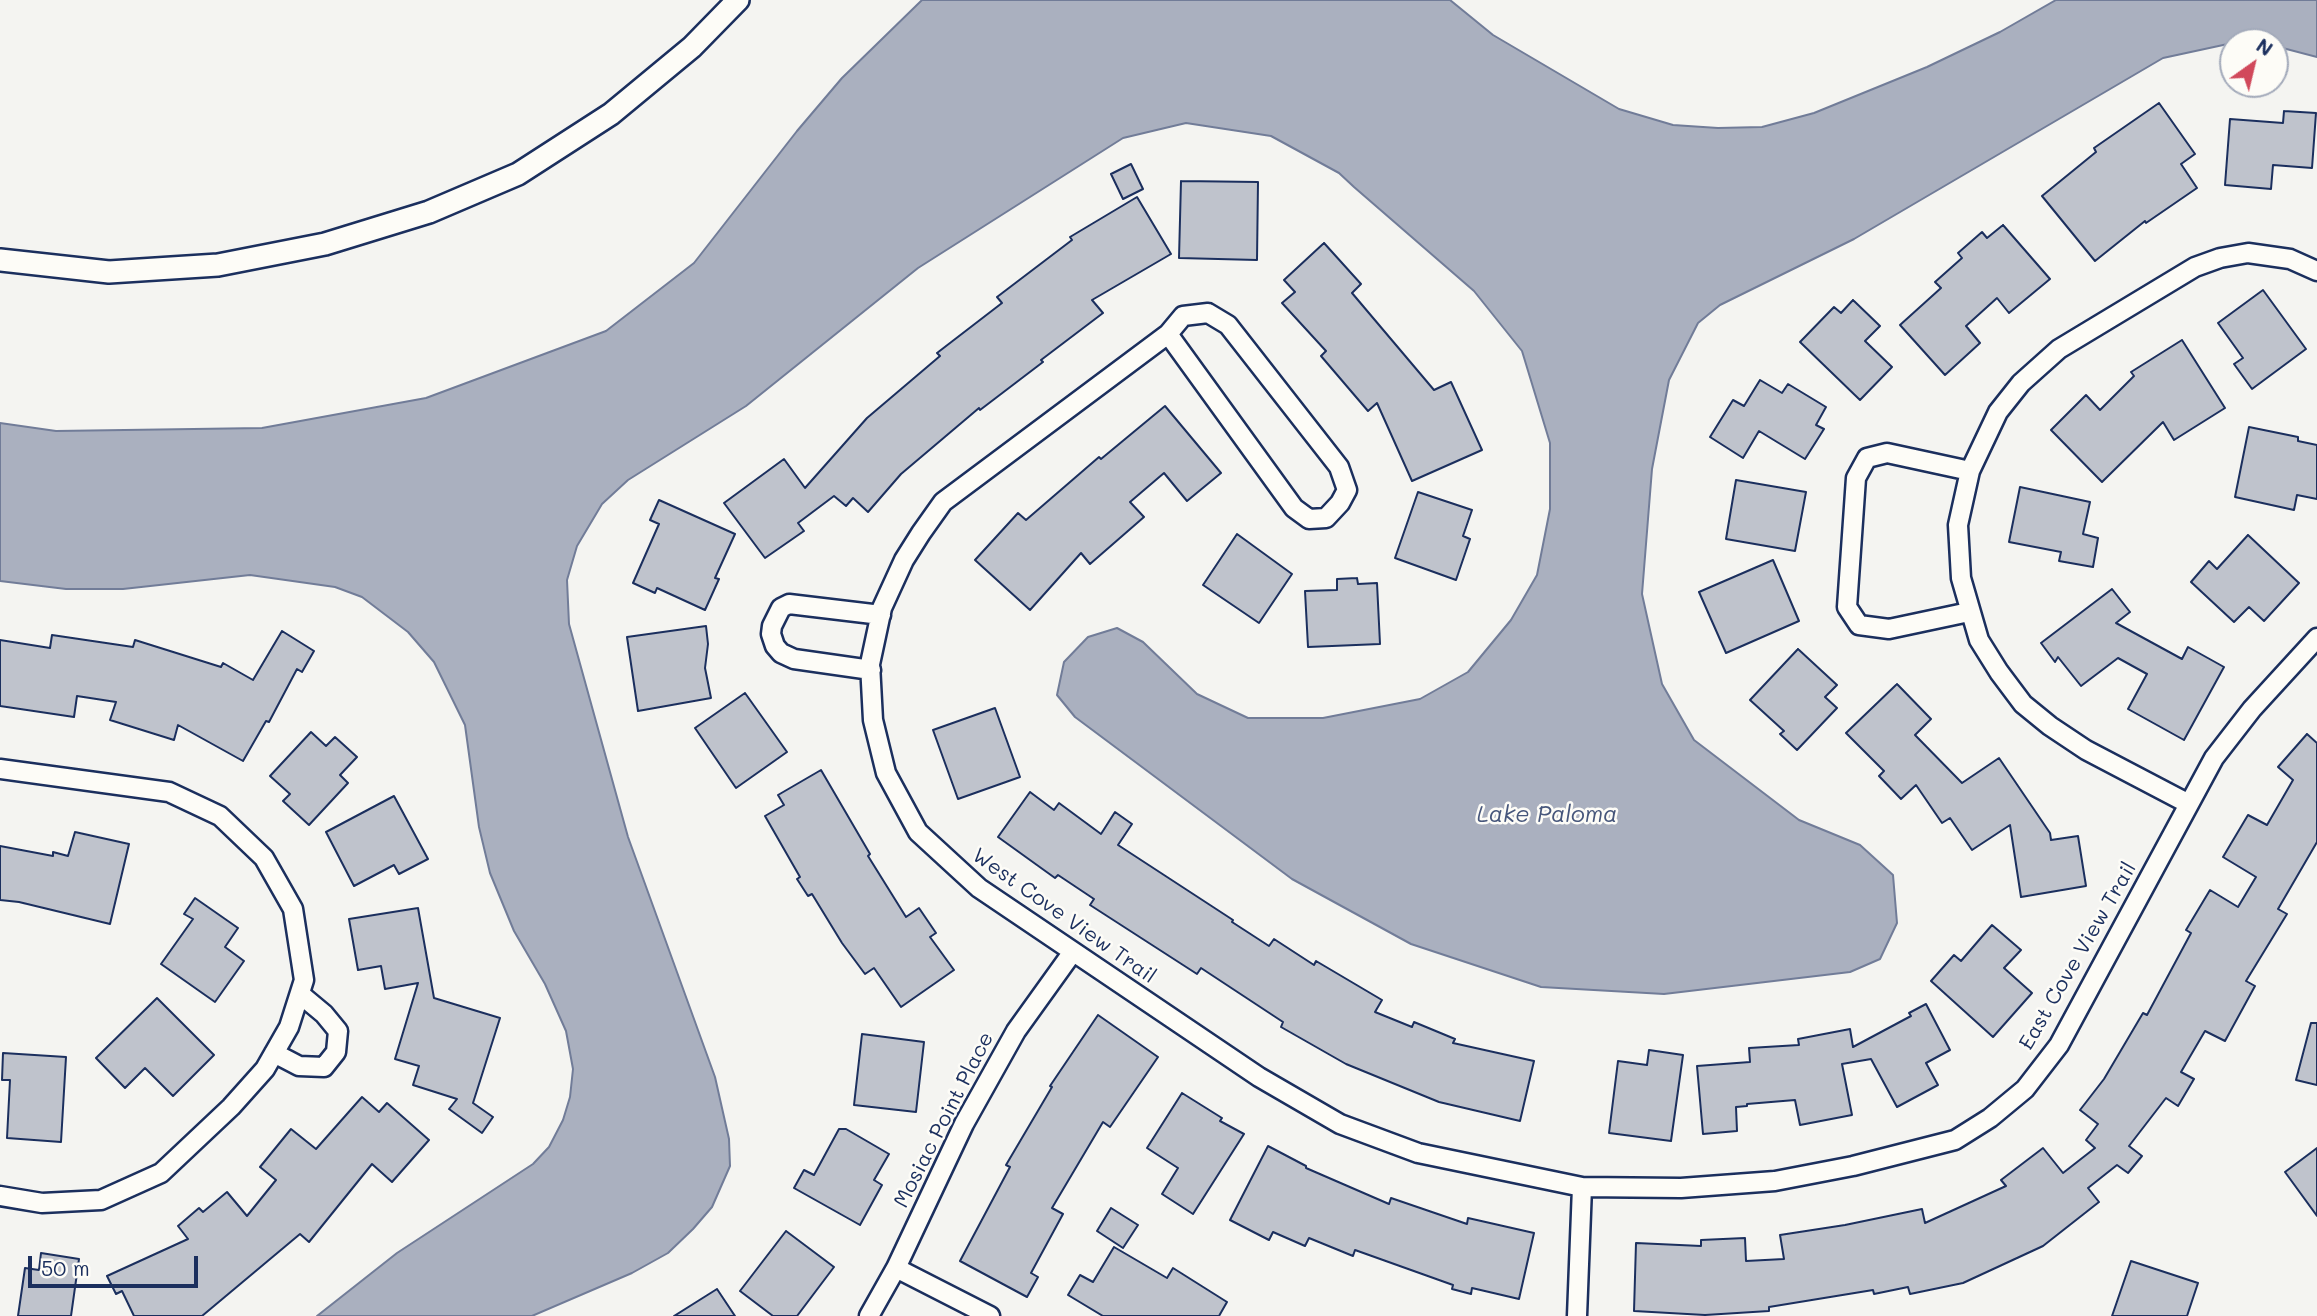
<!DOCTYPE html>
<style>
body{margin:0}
#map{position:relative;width:2317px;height:1316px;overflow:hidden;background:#f4f4f1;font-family:Mali,sans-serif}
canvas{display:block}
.north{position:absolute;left:2219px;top:28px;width:70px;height:70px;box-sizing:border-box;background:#fdfcf7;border:2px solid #a3aaba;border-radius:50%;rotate:34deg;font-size:19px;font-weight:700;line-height:28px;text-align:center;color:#1b2f5e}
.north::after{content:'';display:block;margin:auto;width:24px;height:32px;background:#d1495b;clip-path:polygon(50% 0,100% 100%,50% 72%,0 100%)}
.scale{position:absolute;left:28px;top:1256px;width:170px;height:32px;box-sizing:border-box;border:4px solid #1b2f5e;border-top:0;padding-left:9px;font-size:21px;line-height:24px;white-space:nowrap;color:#1b2f5e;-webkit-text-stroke:5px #fdfcf7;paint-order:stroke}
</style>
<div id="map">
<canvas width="2317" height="1316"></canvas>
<div class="north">N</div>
<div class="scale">50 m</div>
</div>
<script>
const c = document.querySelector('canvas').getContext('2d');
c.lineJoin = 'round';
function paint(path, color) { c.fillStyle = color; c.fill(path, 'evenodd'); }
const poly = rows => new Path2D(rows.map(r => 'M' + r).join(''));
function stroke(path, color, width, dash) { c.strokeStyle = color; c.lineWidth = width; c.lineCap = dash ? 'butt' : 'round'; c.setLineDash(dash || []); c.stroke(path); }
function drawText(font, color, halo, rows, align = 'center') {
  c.font = font + ' Mali,sans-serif'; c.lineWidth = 5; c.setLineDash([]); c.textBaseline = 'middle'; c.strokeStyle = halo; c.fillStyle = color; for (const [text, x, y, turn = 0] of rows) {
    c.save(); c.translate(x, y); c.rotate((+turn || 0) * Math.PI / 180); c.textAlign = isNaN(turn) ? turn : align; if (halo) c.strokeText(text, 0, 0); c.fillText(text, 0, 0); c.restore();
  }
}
const water = poly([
 [922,0,1450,0,1493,35,1619,109,1673,125,1718,128,1762,127,1814,113,1927,67,2000,32,2056,0,2317,0,2317,57,2275,46,2275,42,2251,39,2163,58,1854,239,1720,305,1698,323,1669,380,1652,469,1642,594,1662,684,1694,740,1799,820,1860,845,1893,875,1897,923,1880,959,1850,972,1664,994,1541,987,1411,944,1292,879,1075,717,1057,695,1064,662,1088,637,1117,628,1143,642,1197,694,1248,718,1323,718,1420,699,1468,672,1511,620,1537,575,1550,509,1550,443,1522,351,1474,291,1354,187,1339,173,1271,136,1186,123,1123,138,918,268,746,406,628,480,602,504,577,546,567,580,569,624,628,837,715,1077,729,1139,730,1166,712,1207,693,1229,668,1253,632,1273,532,1316,317,1316,397,1253,533,1164,549,1147,563,1120,570,1097,573,1069,566,1031,545,984,514,931,490,873,479,827,465,725,434,662,408,632,362,597,335,587,250,575,123,589,66,589,0,581,0,423,56,431,262,428,426,398,606,331,694,263,797,131,842,78,922,0]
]);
paint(water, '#aab0bf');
stroke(water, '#717c98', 2);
const building = poly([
 [2159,103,2195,154,2181,164,2197,188,2146,223,2145,221,2095,261,2042,196,2096,152,2094,148,2159,103],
 [2284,111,2316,113,2312,168,2273,165,2271,189,2225,185,2230,119,2283,123,2284,111],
 [1131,164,1143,189,1123,199,1111,174,1131,164],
 [1181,181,1258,182,1257,260,1179,258,1181,181],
 [1137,197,1171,254,1092,300,1103,313,1041,360,1043,362,980,410,979,408,901,474,868,512,853,498,846,506,834,496,798,523,804,531,765,558,724,503,784,459,805,488,867,418,940,356,937,353,1002,303,997,297,1072,240,1070,237,1137,197],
 [2003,225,2050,279,2009,313,1997,298,1966,326,1980,343,1945,375,1900,325,1941,288,1935,282,1962,258,1958,253,1982,232,1987,238,2003,225],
 [1324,243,1361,284,1352,293,1434,390,1451,382,1482,450,1412,481,1377,403,1368,411,1321,356,1326,351,1282,303,1295,292,1284,280,1324,243],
 [2263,290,2306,349,2252,389,2234,364,2243,358,2218,323,2263,290],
 [1853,300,1880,326,1865,341,1892,367,1860,400,1800,342,1834,307,1841,313,1853,300],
 [2182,340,2225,408,2174,440,2163,422,2102,482,2051,430,2086,395,2100,410,2134,376,2131,372,2182,340],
 [1760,380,1782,393,1788,384,1826,407,1816,425,1824,429,1805,459,1759,431,1743,458,1710,437,1733,400,1744,406,1760,380],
 [1165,406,1221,473,1187,501,1164,473,1130,502,1144,517,1090,564,1081,553,1030,610,975,560,1018,513,1026,520,1099,457,1101,459,1165,406],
 [2249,427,2298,437,2298,441,2317,445,2317,499,2297,495,2294,510,2235,497,2249,427],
 [1736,480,1806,492,1795,551,1726,539,1736,480],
 [2020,487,2090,502,2083,534,2098,538,2093,567,2059,561,2061,552,2009,542,2020,487],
 [1418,492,1472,510,1463,536,1470,539,1456,580,1395,558,1418,492],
 [659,500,735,534,715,578,719,579,705,610,657,588,655,593,633,583,659,524,650,520,659,500],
 [1237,534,1292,574,1259,623,1203,585,1237,534],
 [2248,535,2299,583,2264,621,2249,607,2234,622,2191,582,2209,561,2217,569,2248,535],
 [1773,560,1799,621,1726,653,1699,592,1773,560],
 [1357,578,1358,584,1377,583,1380,644,1308,647,1305,591,1337,590,1337,579,1357,578],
 [2112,589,2130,612,2116,623,2182,659,2188,647,2224,667,2184,740,2128,709,2147,674,2118,658,2081,686,2058,657,2055,662,2041,643,2112,589],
 [706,626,708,644,705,668,711,698,638,711,627,637,706,626],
 [282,631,314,651,302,672,297,669,269,722,266,721,243,761,178,725,174,740,110,720,116,702,77,696,74,717,0,706,0,640,50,648,52,635,133,647,135,640,221,667,223,663,253,680,282,631],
 [1798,649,1837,685,1825,697,1837,708,1797,750,1780,734,1784,731,1750,700,1798,649],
 [1897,684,1931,719,1915,735,1962,783,1999,758,2050,833,2051,840,2078,836,2086,886,2021,897,2010,825,1972,850,1950,818,1942,823,1916,785,1901,799,1879,776,1884,771,1846,733,1897,684],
 [745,693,787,752,736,788,695,728,745,693],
 [995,708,1020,777,958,799,933,730,995,708],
 [311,732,326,746,335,737,357,757,340,775,348,783,309,825,283,801,290,794,270,776,311,732],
 [2307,734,2317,743,2317,842,2278,909,2287,914,2246,981,2255,986,2225,1041,2205,1031,2181,1072,2194,1079,2178,1106,2166,1098,2129,1146,2142,1156,2128,1173,2117,1165,2088,1188,2099,1202,2043,1246,1963,1283,1910,1294,1908,1287,1874,1294,1873,1290,1769,1307,1769,1311,1705,1315,1634,1311,1636,1243,1701,1246,1701,1240,1745,1238,1746,1261,1784,1259,1780,1235,1845,1225,1922,1209,1925,1223,2006,1186,2001,1180,2043,1148,2063,1173,2095,1148,2086,1140,2098,1124,2080,1110,2104,1079,2143,1013,2147,1015,2191,933,2186,930,2210,890,2238,907,2256,877,2223,857,2248,815,2267,825,2293,780,2278,767,2307,734],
 [821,770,870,854,868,856,906,917,919,908,936,933,930,937,954,970,901,1007,874,968,865,974,842,943,812,894,808,896,797,879,800,877,765,816,784,805,778,795,821,770],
 [1030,792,1054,810,1059,803,1101,834,1115,812,1132,824,1118,845,1233,920,1232,922,1269,946,1274,939,1314,965,1316,961,1382,1000,1375,1012,1412,1027,1414,1022,1455,1039,1453,1043,1534,1061,1520,1121,1439,1102,1346,1064,1281,1027,1283,1022,1201,968,1197,974,1090,905,1094,899,1058,875,1055,878,998,837,1030,792],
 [394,796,428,859,399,874,394,865,354,886,326,832,394,796],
 [75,832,129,844,110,924,19,902,0,900,0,846,53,856,53,852,68,856,75,832],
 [195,898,238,928,225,947,244,961,215,1002,161,964,193,919,184,914,195,898],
 [418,908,434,998,500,1018,473,1103,493,1117,482,1133,449,1109,457,1099,413,1085,419,1066,395,1059,418,983,385,989,381,966,358,970,349,919,418,908],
 [1992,925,2021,950,2004,968,2032,993,1993,1037,1931,981,1954,955,1961,961,1992,925],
 [157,998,214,1055,173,1096,145,1068,125,1088,96,1058,157,998],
 [1926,1004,1950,1050,1926,1063,1938,1085,1897,1107,1871,1059,1842,1064,1852,1115,1800,1125,1795,1100,1747,1104,1747,1106,1736,1107,1737,1131,1703,1134,1697,1066,1750,1062,1749,1048,1799,1045,1798,1039,1850,1029,1853,1047,1911,1016,1909,1013,1926,1004],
 [1098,1015,1158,1057,1110,1127,1103,1122,1052,1208,1063,1214,1031,1273,1038,1277,1027,1297,960,1261,1010,1167,1006,1165,1052,1087,1050,1086,1098,1015],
 [2311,1023,2317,1023,2317,1085,2296,1080,2311,1023],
 [862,1034,924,1042,916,1112,854,1105,862,1034],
 [1649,1050,1683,1055,1671,1141,1609,1133,1618,1061,1647,1065,1649,1050],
 [3,1053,66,1057,61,1142,7,1138,10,1080,2,1080,3,1053],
 [1182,1093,1222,1118,1220,1121,1244,1134,1193,1214,1162,1194,1178,1168,1147,1148,1182,1093],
 [362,1097,379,1112,387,1103,429,1140,392,1182,372,1164,309,1242,300,1234,202,1316,134,1316,122,1291,116,1294,107,1276,188,1239,178,1226,199,1208,203,1212,227,1192,247,1216,276,1180,260,1167,291,1129,316,1149,362,1097],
 [839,1129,846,1129,889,1154,874,1180,882,1185,860,1225,794,1188,804,1170,814,1175,839,1129],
 [1268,1146,1306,1166,1306,1168,1389,1204,1391,1198,1467,1224,1468,1218,1534,1233,1519,1299,1472,1288,1471,1294,1452,1289,1453,1285,1355,1250,1353,1256,1309,1238,1305,1246,1273,1232,1269,1240,1230,1220,1268,1146],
 [2317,1148,2317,1216,2285,1172,2317,1148],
 [1111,1208,1138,1225,1123,1248,1097,1231,1111,1208],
 [786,1231,834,1267,797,1316,773,1316,740,1291,786,1231],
 [1114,1247,1167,1278,1173,1268,1227,1302,1219,1316,1103,1316,1068,1295,1080,1275,1093,1282,1114,1247],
 [41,1253,79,1259,71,1316,18,1316,25,1268,39,1270,41,1253],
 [2131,1261,2198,1283,2187,1316,2112,1316,2131,1261],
 [717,1289,735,1316,674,1316,717,1289]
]);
paint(building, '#bfc3cc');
stroke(building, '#1b2f5e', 2);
const minor = poly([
 [1208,313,1228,325,1339,467,1347,490,1340,503,1326,518,1309,519,1294,508,1168,334,1183,316,1208,313],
 [1168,334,943,502,921,533,904,560,882,608,870,664,873,720,886,773,918,832,979,888,1259,1077,1340,1124,1418,1153,1582,1187,1681,1188,1775,1181,1853,1166,1955,1140,1990,1118,2025,1089,2059,1045,2214,758,2252,709,2317,638],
 [1969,612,1889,629,1859,625,1847,607,1856,478,1867,458,1887,453,1970,471],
 [871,670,794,659,781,653,775,646,771,634,772,626,781,608,789,604,881,615],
 [0,769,169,792,220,816,264,858,293,909,304,980,289,1027,265,1069,231,1107,161,1173,101,1200,42,1203,0,1196],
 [2189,804,2086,750,2050,726,2023,704,1999,672,1979,640,1961,578,1958,525,1970,471,1998,412,2021,383,2059,349,2195,267,2220,258,2248,253,2290,259,2317,271],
 [274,1053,299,1066,324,1067,336,1052,338,1031,324,1014,300,994],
 [896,1268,990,1316],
 [869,1316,896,1268,964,1124,1016,1031,1072,953],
 [1577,1316,1582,1187]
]);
const tertiary = poly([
 [0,260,109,272,218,265,325,244,429,212,518,174,611,114,692,47,738,0]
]);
stroke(minor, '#1b2f5e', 23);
stroke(tertiary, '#1b2f5e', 26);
stroke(minor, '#fdfcf7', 18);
stroke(tertiary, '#fdfcf7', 21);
drawText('21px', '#1b2f5e', '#fdfcf7', [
 ["West Cove View Trail",1064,916,35],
 ["East Cove View Trail",2078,956,-60],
 ["Mosiac Point Place",944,1120,-63]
]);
drawText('italic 23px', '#46567b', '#fdfcf7', [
 ["Lake Paloma",1547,815]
]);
</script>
